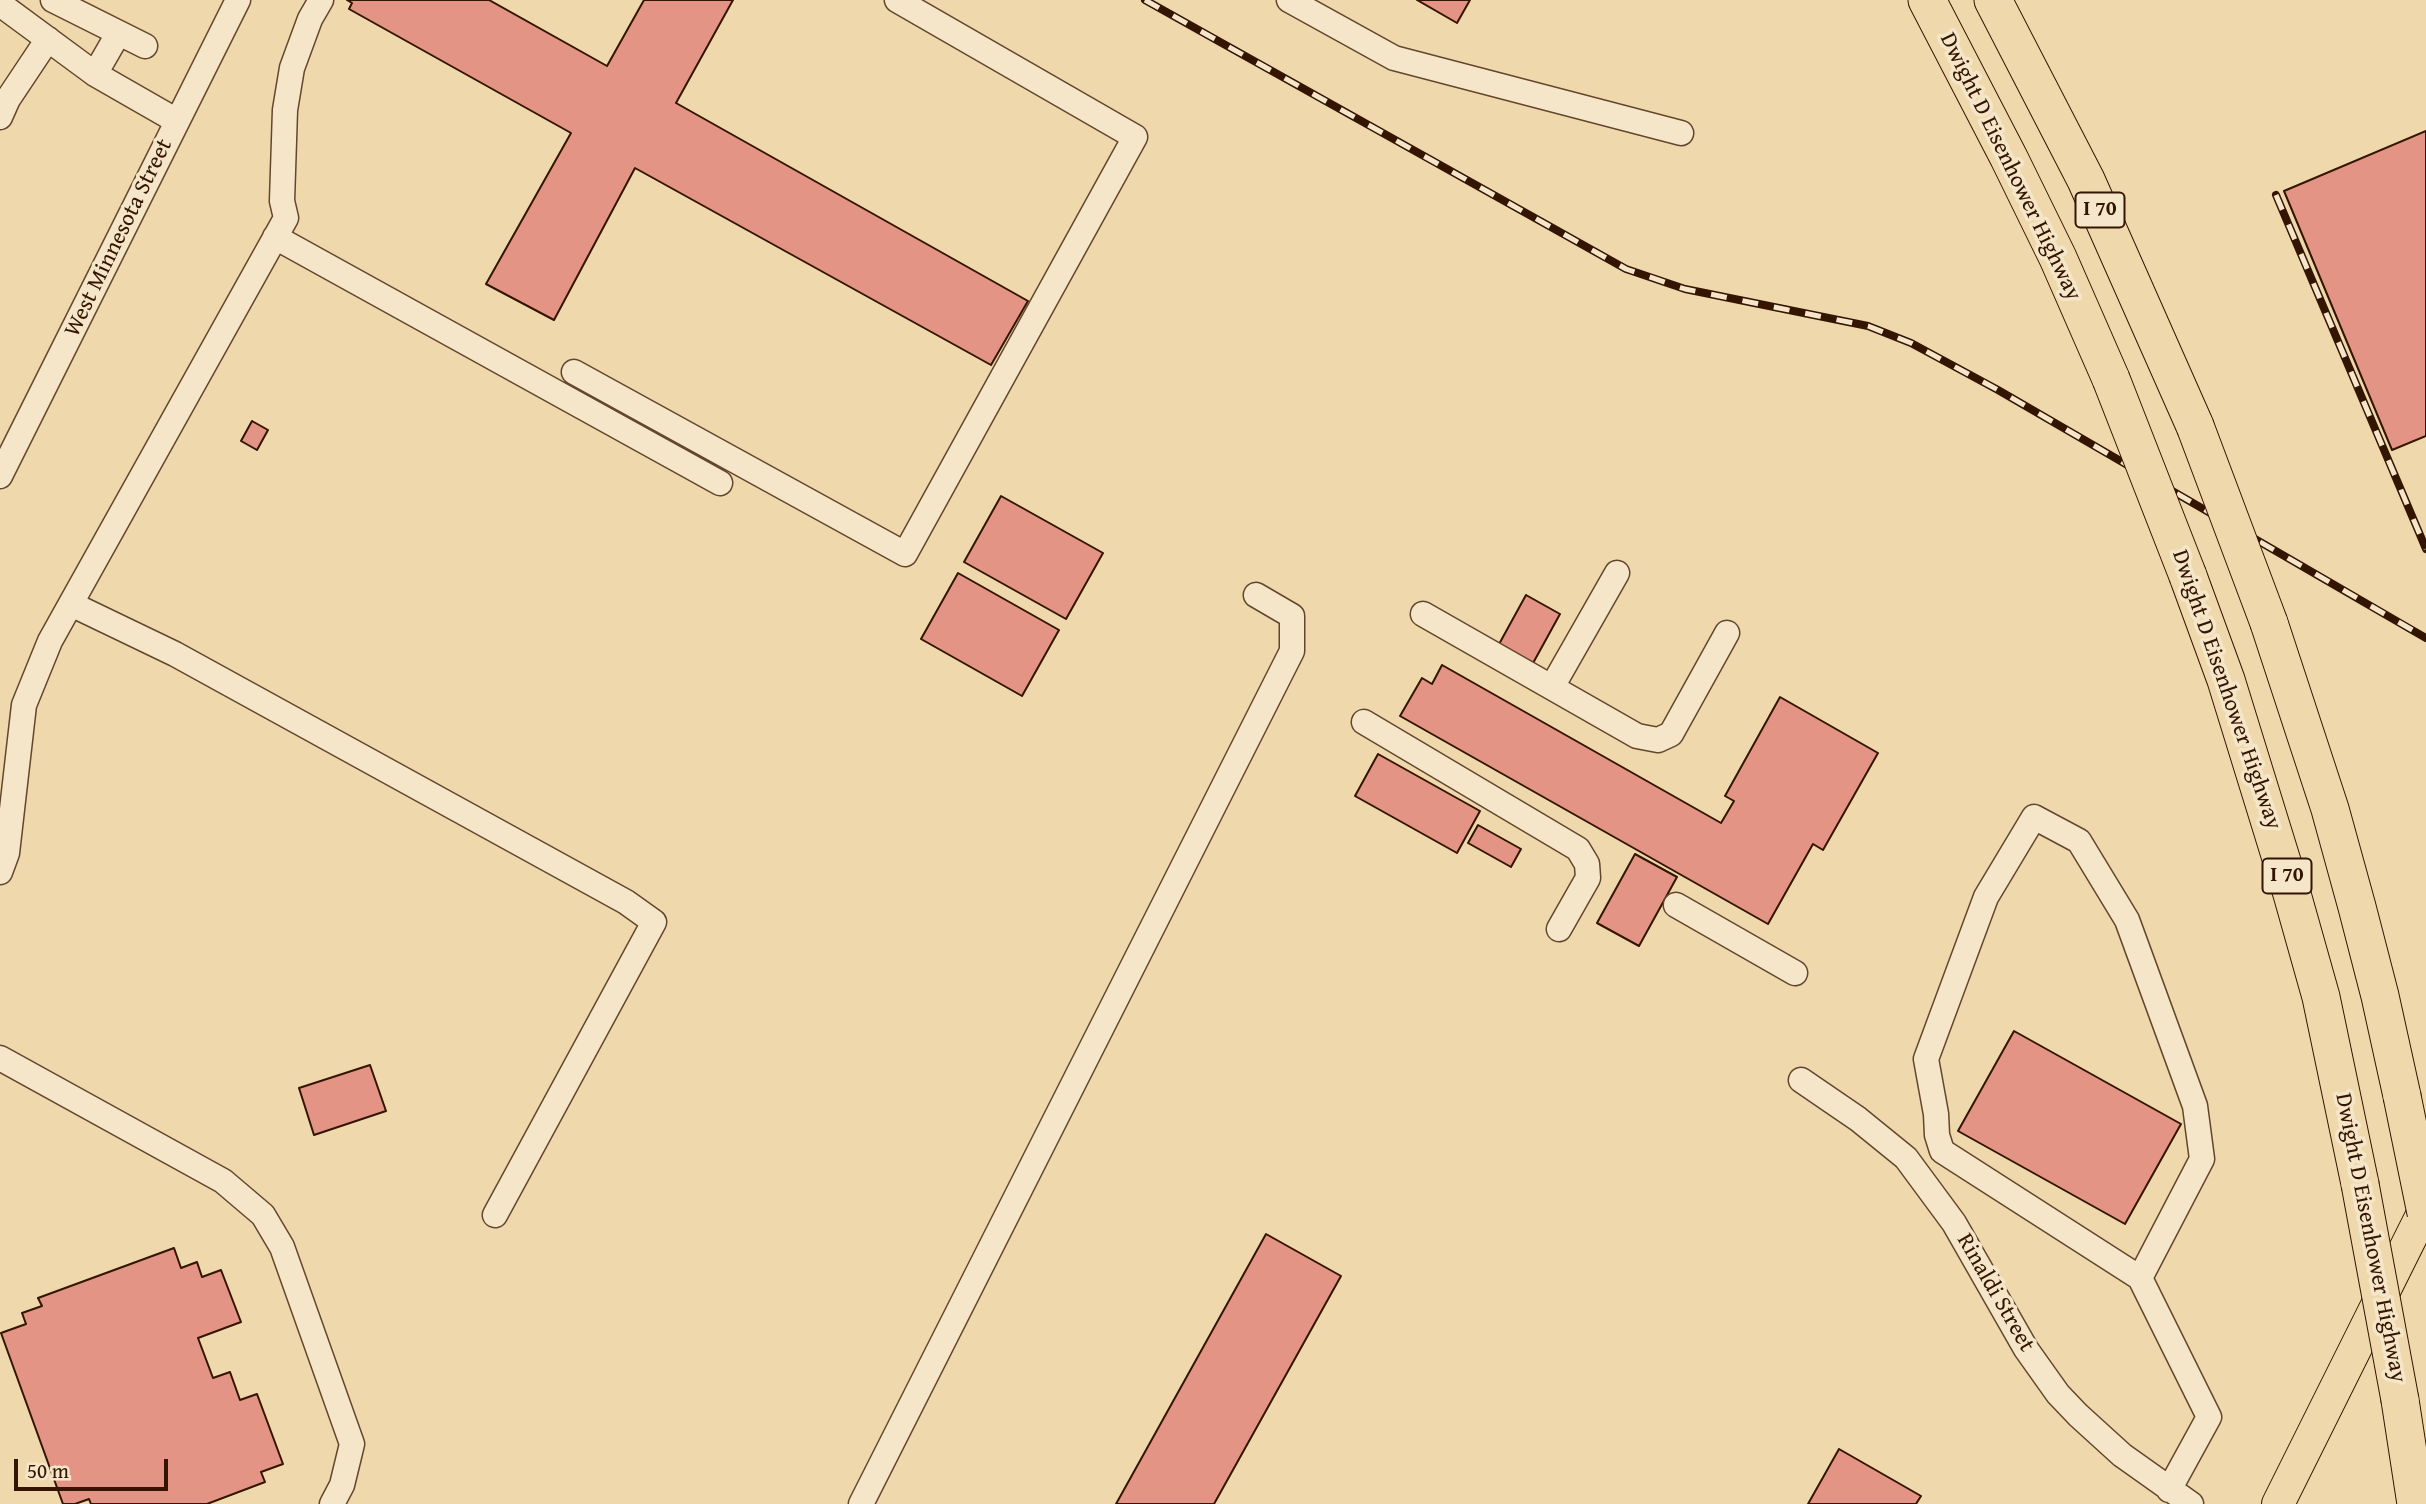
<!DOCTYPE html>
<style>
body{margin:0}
#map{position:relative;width:2426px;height:1504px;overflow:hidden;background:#efd9ac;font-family:"Gentium Book Plus",serif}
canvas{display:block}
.scale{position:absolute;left:14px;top:1459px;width:154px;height:32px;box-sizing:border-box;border:4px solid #341501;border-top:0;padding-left:9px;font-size:21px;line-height:24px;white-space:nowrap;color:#341501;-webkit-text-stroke:5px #f5e6c9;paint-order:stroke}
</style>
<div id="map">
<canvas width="2426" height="1504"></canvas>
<div class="scale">50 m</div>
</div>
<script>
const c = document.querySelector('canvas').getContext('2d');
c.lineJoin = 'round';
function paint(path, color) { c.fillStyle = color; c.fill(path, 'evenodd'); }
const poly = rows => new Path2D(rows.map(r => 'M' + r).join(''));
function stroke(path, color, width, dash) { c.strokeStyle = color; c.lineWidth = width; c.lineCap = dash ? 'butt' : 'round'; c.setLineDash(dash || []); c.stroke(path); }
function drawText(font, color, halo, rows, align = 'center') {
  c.font = font + ' "Gentium Book Plus",serif'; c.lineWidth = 7; c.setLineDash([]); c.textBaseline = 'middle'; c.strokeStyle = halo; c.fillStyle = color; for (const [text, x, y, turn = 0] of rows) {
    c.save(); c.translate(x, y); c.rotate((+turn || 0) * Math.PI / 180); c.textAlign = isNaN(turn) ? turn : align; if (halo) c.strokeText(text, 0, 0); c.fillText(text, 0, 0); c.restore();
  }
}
const building = poly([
 [347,0,489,0,607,66,644,0,733,0,676,103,1028,301,991,365,635,168,554,320,486,284,571,133,349,9,352,3,347,0],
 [1417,0,1470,0,1457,23,1417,0],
 [2426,131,2426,436,2392,450,2284,191,2426,131],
 [252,421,268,430,257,450,241,441,252,421],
 [1001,496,1103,553,1066,619,964,562,1001,496],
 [958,573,1059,630,1022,696,921,639,958,573],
 [1526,595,1560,614,1532,665,1498,646,1526,595],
 [1442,665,1721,823,1734,801,1725,796,1780,697,1878,753,1823,850,1813,844,1768,924,1400,716,1422,678,1432,684,1442,665],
 [1378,754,1480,811,1457,853,1355,796,1378,754],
 [1478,825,1521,849,1511,867,1468,843,1478,825],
 [1635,854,1677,877,1639,946,1597,923,1635,854],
 [2014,1031,2181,1124,2125,1224,1958,1131,2014,1031],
 [370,1065,386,1111,314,1135,299,1088,370,1065],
 [1266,1234,1341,1276,1214,1504,1116,1504,1266,1234],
 [174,1248,181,1268,197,1262,202,1277,221,1270,241,1322,198,1338,213,1378,230,1372,240,1400,257,1394,283,1464,261,1472,265,1482,207,1504,91,1504,89,1499,75,1504,63,1504,1,1333,26,1324,22,1313,42,1306,38,1298,174,1248],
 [1839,1449,1921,1496,1916,1504,1808,1504,1839,1449]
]);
paint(building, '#e39484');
stroke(building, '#341501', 2);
const minor = poly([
 [53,0,145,46],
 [1289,0,1394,58,1681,133],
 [0,4,95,74,177,121],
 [95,74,118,34],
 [0,117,8,99,48,39],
 [275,237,720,483],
 [574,372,905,554,1135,137,897,0],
 [0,476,238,0],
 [71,604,175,654,626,902,654,922,495,1215],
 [1423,614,1637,736,1658,740,1671,734,1727,633],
 [1552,687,1617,573],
 [1364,722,1578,849,1587,864,1588,878,1559,929],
 [0,872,7,853,24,705,50,641,286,218,282,201,285,110,292,68,310,19,321,0],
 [1676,905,1795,973],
 [0,1058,223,1181,263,1215,282,1247,352,1444,342,1485,332,1504],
 [1801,1080,1858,1119,1906,1158,1954,1223,2026,1349,2058,1394,2078,1415,2122,1455,2191,1504],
 [2140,1278,2202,1159,2195,1106,2127,920,2079,841,2034,817,1986,897,1926,1059,1936,1114,1937,1135,1942,1151,2140,1278,2209,1417,2169,1490],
 [861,1504,1292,651,1292,616,1256,595]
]);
const major = poly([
 [2278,1504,2426,1207]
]);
const highway = poly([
 [1927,0,2009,158,2058,258,2111,379],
 [1993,0,2086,180,2195,426],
 [2188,576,2226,680,2292,894,2321,997,2360,1184],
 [2269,623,2330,809,2357,907,2380,996,2402,1096],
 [2400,1400,2416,1504]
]);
stroke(minor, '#63462c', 27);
stroke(major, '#341501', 34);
stroke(highway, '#341501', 39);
stroke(minor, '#f5e6c9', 24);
stroke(major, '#efd9ac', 32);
stroke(highway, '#efd9ac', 37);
const rail = poly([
 [1145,0,1626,269,1685,289,1868,326,1911,343,1998,390,2426,638],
 [2276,195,2426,549]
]);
stroke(rail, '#341501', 8);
stroke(rail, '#f5e6c9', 5, [16]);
const highwayBridge = poly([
 [2111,379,2188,576],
 [2195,426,2269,623],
 [2402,1096,2426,1213],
 [2360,1184,2400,1400]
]);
stroke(highwayBridge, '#341501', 39, []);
stroke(highwayBridge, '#efd9ac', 37);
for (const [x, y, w] of [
 [2100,210,49],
 [2287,876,49]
]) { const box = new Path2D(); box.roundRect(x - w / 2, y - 17.5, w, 35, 5); c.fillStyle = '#f5e6c9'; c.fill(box); stroke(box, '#341501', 2); }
drawText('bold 21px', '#341501', null, [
 ["I 70",2100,210],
 ["I 70",2287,876]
]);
drawText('23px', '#341501', '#f5e6c9', [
 ["Dwight D Eisenhower Highway",2010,167,64],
 ["West Minnesota Street",119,238,-64],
 ["Dwight D Eisenhower Highway",2226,690,71],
 ["Dwight D Eisenhower Highway",2370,1238,79],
 ["Rinaldi Street",1995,1293,60]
]);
</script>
